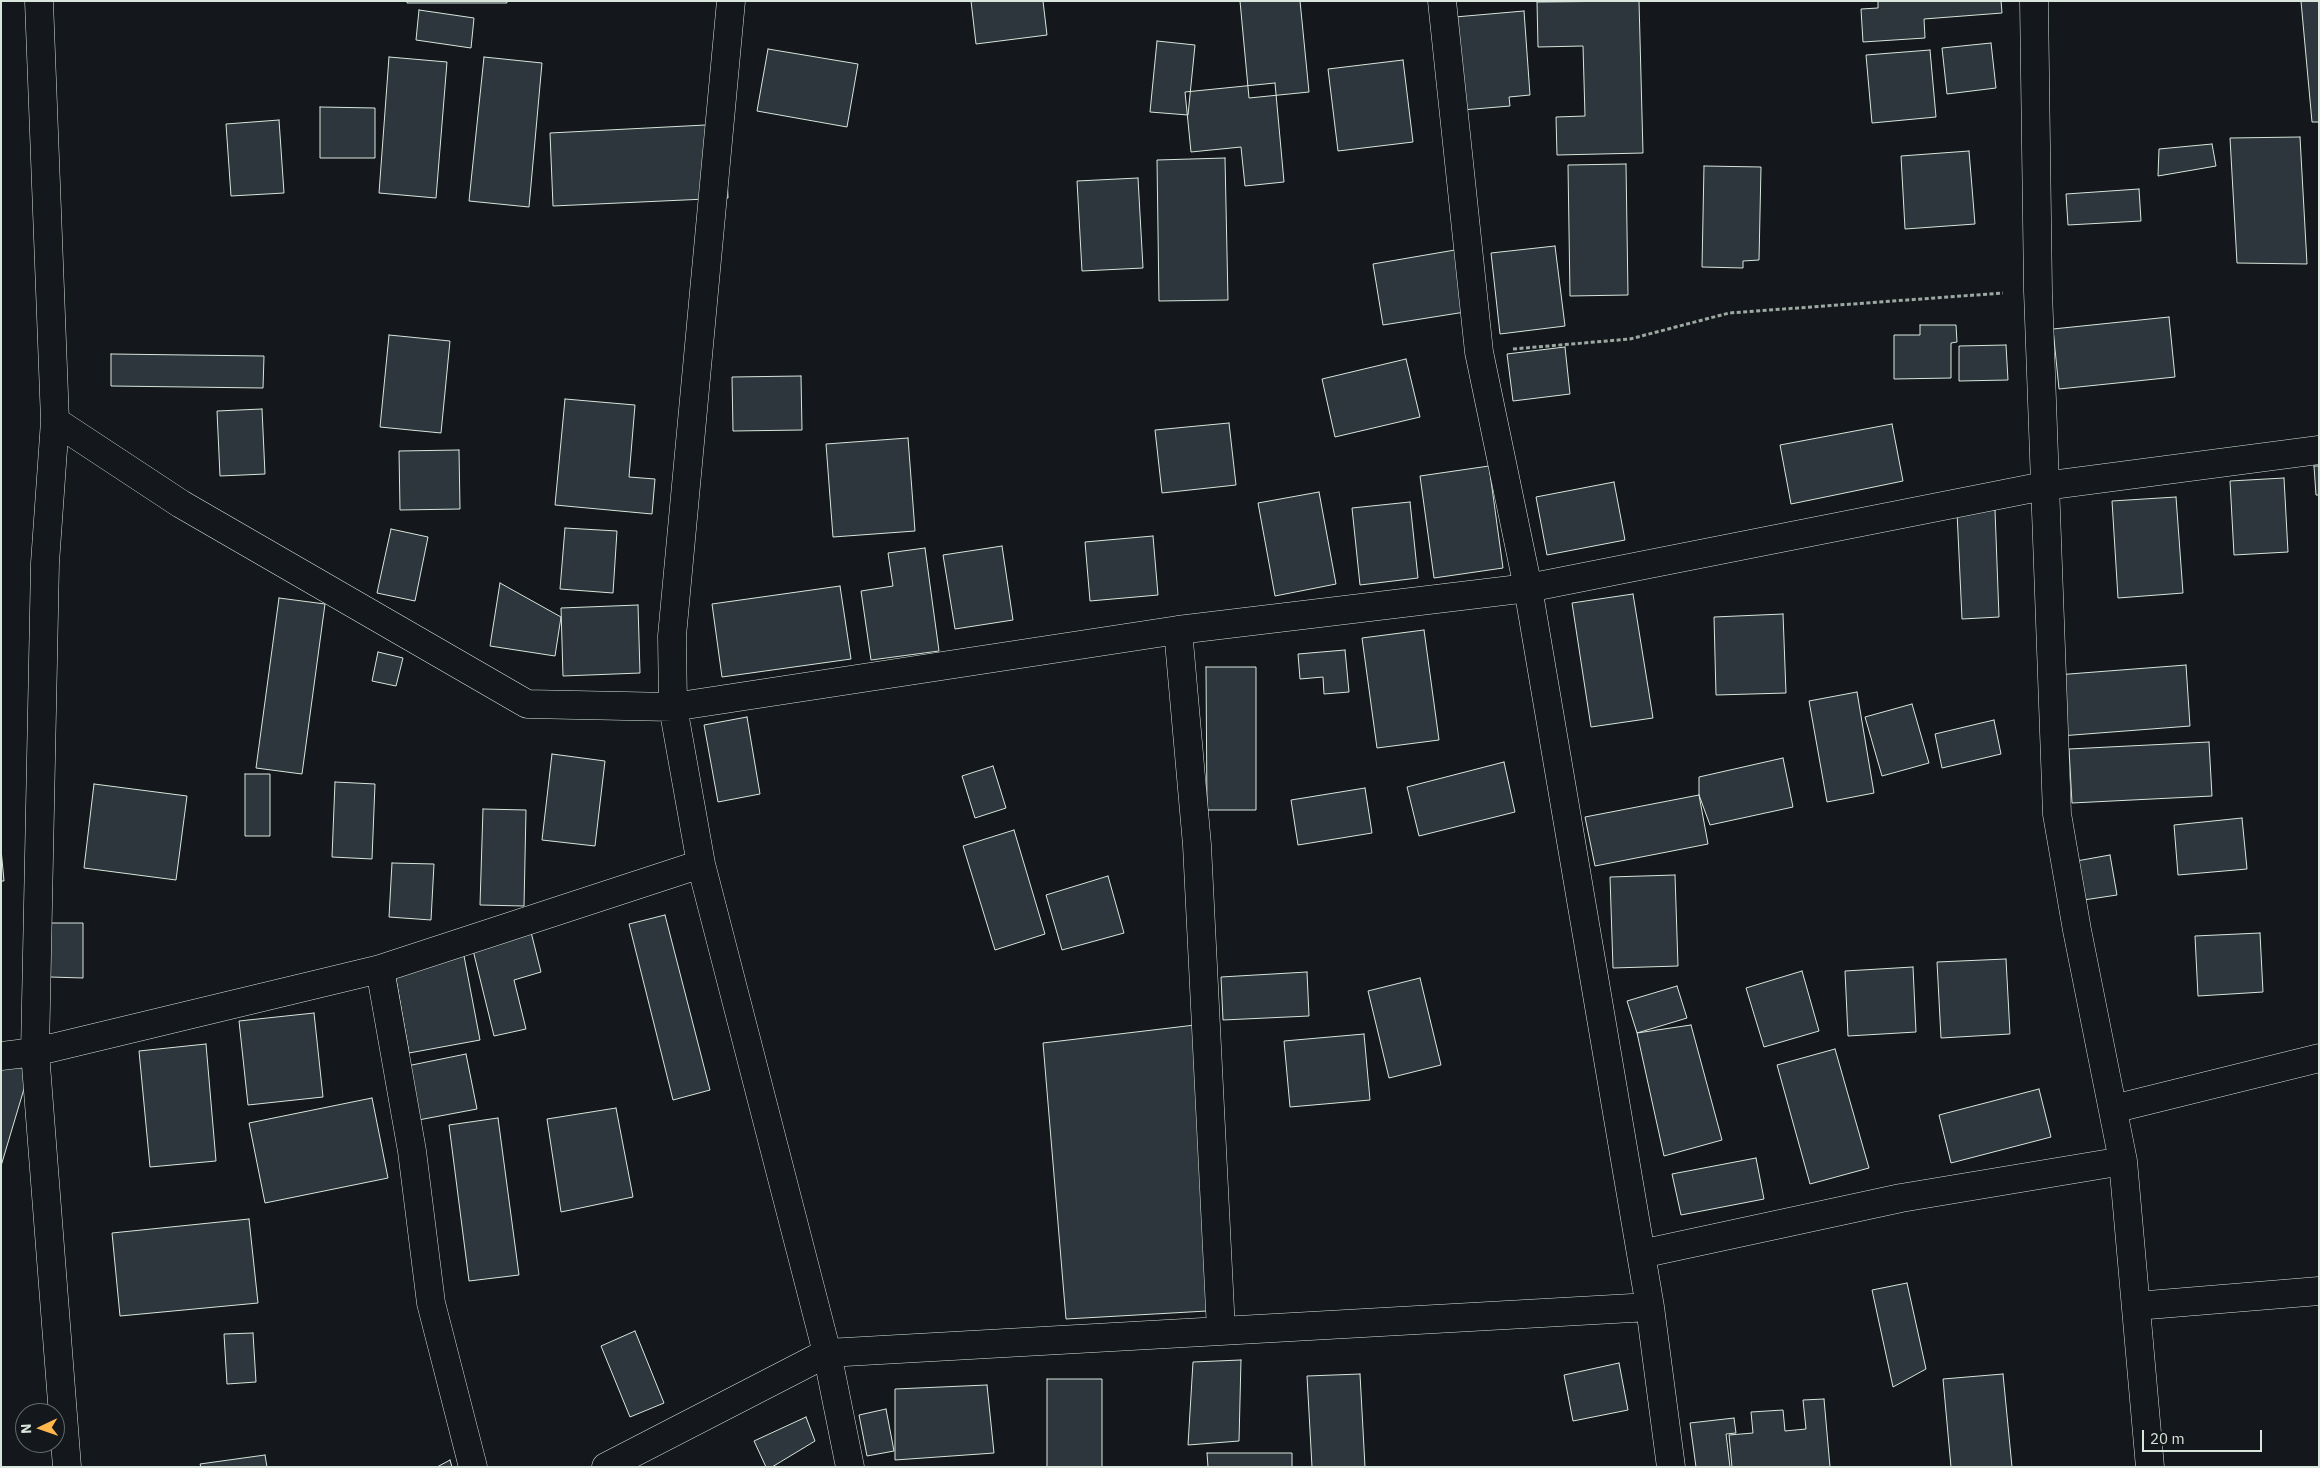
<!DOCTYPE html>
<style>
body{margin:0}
#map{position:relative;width:2320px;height:1468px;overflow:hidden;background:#14181c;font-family:"IBM Plex Sans",sans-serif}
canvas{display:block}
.frame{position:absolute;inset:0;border:2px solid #d8e6dc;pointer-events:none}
.north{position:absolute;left:15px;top:1403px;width:50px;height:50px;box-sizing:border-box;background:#14181c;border:1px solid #626a69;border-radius:50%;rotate:267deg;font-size:14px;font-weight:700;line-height:20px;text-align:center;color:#d8e6dc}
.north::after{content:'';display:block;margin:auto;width:18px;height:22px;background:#ffb74d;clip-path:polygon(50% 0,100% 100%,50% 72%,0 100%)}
.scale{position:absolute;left:2142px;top:1430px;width:120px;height:22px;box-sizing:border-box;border:2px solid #d8e6dc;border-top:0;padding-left:6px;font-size:15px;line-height:18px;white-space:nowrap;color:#d8e6dc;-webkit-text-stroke:4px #14181c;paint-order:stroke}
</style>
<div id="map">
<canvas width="2320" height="1468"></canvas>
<div class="frame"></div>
<div class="north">N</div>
<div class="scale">20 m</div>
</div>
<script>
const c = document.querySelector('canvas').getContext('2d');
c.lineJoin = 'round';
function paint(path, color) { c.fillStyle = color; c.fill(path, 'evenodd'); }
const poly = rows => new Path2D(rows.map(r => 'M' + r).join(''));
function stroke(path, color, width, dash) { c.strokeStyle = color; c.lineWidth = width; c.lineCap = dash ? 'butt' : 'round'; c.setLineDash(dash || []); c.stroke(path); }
const building = poly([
 [407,1,507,1,507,3,407,3,407,1],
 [971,1,1043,1,1047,35,976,44,971,1],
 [1240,1,1300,1,1309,92,1249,98,1240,1],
 [1639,1,1643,153,1557,155,1556,117,1585,116,1583,46,1538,47,1537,2,1639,1],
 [1878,1,2001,1,2002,13,1924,19,1925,38,1863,42,1861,9,1878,8,1878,1],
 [2301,1,2319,1,2319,122,2312,122,2301,1],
 [419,10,474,18,471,48,416,40,419,10],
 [1524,11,1530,95,1509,97,1510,106,1462,110,1455,17,1524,11],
 [1157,41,1195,45,1188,115,1150,112,1157,41],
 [1991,43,1996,88,1947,94,1942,48,1991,43],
 [768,49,858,64,847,127,757,111,768,49],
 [1930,50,1936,117,1872,123,1866,55,1930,50],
 [389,57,447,62,436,198,379,193,389,57],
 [484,57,542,63,529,207,469,201,484,57],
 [1403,60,1413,142,1338,151,1328,69,1403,60],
 [1275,83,1284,182,1245,186,1241,147,1191,152,1185,92,1275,83],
 [320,107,375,108,375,158,320,158,320,107],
 [279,120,284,193,231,196,226,124,279,120],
 [725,124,728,198,553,206,550,133,725,124],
 [2300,137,2307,264,2237,263,2230,138,2300,137],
 [2212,144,2216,166,2158,176,2159,149,2212,144],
 [1969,151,1975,224,1905,229,1901,156,1969,151],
 [1225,158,1228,300,1159,301,1157,160,1225,158],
 [1626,164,1628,295,1570,296,1568,165,1626,164],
 [1704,166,1761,167,1759,260,1743,261,1743,268,1702,267,1704,166],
 [1138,178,1143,268,1082,271,1077,181,1138,178],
 [2139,189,2141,221,2068,225,2066,194,2139,189],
 [1555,246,1565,326,1500,334,1491,253,1555,246],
 [1455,250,1465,312,1383,325,1373,264,1455,250],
 [2169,317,2175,377,2059,389,2053,329,2169,317],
 [1920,325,1956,325,1957,342,1951,343,1951,378,1894,379,1894,335,1920,335,1920,325],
 [389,335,450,341,441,433,380,427,389,335],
 [2006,345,2008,380,1959,381,1959,346,2006,345],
 [1565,347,1570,394,1513,401,1507,354,1565,347],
 [111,354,264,356,263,388,111,386,111,354],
 [1406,359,1420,417,1335,437,1322,379,1406,359],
 [801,376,802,430,733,431,732,377,801,376],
 [565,399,635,405,629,477,655,479,652,514,555,505,565,399],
 [262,409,265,474,220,476,217,411,262,409],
 [1229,423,1236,485,1162,493,1155,430,1229,423],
 [1892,424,1903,481,1791,504,1780,445,1892,424],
 [908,438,915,531,833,537,826,444,908,438],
 [459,450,460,509,400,510,399,451,459,450],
 [1489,466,1503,568,1434,578,1420,476,1489,466],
 [2314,466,2319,466,2319,495,2316,495,2314,466],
 [2284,478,2288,552,2234,555,2230,481,2284,478],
 [1614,482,1625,540,1547,555,1536,497,1614,482],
 [1319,492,1336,584,1275,596,1258,503,1319,492],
 [2176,497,2183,593,2118,598,2112,501,2176,497],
 [1410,502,1418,578,1360,585,1352,508,1410,502],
 [1995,510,1999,617,1962,619,1957,512,1995,510],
 [565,528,617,531,613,593,560,589,565,528],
 [391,529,428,537,415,601,377,593,391,529],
 [1153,536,1158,595,1090,601,1085,542,1153,536],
 [1002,546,1013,620,955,629,943,555,1002,546],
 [925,548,939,651,871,660,861,591,893,586,888,553,925,548],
 [500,583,561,617,555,656,490,646,500,583],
 [840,586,851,659,722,677,712,604,840,586],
 [1633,594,1653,718,1591,727,1572,603,1633,594],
 [279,598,325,604,302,774,256,768,279,598],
 [638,605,640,673,563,676,561,608,638,605],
 [1783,614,1786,693,1716,695,1714,617,1783,614],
 [1424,630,1439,740,1377,748,1362,638,1424,630],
 [1345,650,1349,692,1324,694,1323,677,1300,679,1298,654,1345,650],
 [378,652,403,658,396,686,372,681,378,652],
 [2186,665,2190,726,2060,736,2056,675,2186,665],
 [1206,667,1256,667,1256,810,1207,810,1206,667],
 [1857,692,1874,793,1827,802,1809,701,1857,692],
 [1912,704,1929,763,1882,776,1865,717,1912,704],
 [747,717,760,794,718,802,704,725,747,717],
 [1994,720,2001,754,1942,768,1935,734,1994,720],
 [2209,742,2212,796,2072,803,2069,749,2209,742],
 [552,754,605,761,595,846,542,840,552,754],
 [1783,758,1793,807,1710,825,1699,795,1699,777,1783,758],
 [1504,762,1515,812,1419,836,1407,787,1504,762],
 [993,766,1006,808,975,818,962,776,993,766],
 [245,774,270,774,270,836,245,836,245,774],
 [335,782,375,784,372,859,332,857,335,782],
 [94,784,187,796,176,880,84,868,94,784],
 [1365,788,1372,833,1298,845,1291,800,1365,788],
 [1699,795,1708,844,1595,866,1585,817,1699,795],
 [483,809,526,810,524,906,480,905,483,809],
 [2242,818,2247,869,2178,875,2174,825,2242,818],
 [1014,830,1045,934,995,950,963,846,1014,830],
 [1,849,4,881,1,881,1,849],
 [2110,855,2117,895,2077,901,2071,862,2110,855],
 [392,863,434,864,431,920,389,917,392,863],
 [1675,875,1678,966,1613,968,1610,877,1675,875],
 [1108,876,1124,933,1062,950,1046,895,1108,876],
 [665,915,710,1090,673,1100,629,924,665,915],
 [49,923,83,923,83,978,50,977,49,923],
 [531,932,541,972,514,980,526,1029,494,1036,472,946,531,932],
 [2260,933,2263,992,2198,996,2195,936,2260,933],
 [464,956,480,1040,409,1053,394,968,464,956],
 [2006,959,2010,1034,1941,1038,1937,962,2006,959],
 [1913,967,1916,1032,1848,1036,1845,971,1913,967],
 [1802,971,1819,1031,1764,1047,1746,988,1802,971],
 [1307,972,1309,1016,1223,1020,1221,977,1307,972],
 [1420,978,1441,1065,1389,1078,1368,991,1420,978],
 [1677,986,1687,1018,1637,1033,1627,1001,1677,986],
 [314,1013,323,1097,248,1105,239,1021,314,1013],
 [1195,1025,1207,1311,1066,1319,1043,1043,1195,1025],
 [1691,1025,1722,1140,1664,1156,1637,1033,1691,1025],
 [1364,1034,1370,1100,1290,1107,1284,1041,1364,1034],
 [206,1044,216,1161,150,1167,139,1051,206,1044],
 [1835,1049,1869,1168,1810,1184,1777,1065,1835,1049],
 [35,1052,1,1166,1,1059,35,1052],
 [466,1054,477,1109,413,1121,402,1067,466,1054],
 [2039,1089,2051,1137,1951,1163,1939,1115,2039,1089],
 [372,1098,388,1178,265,1203,249,1123,372,1098],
 [616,1108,633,1197,561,1212,547,1119,616,1108],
 [498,1118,519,1275,469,1281,449,1125,498,1118],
 [1756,1158,1764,1199,1681,1215,1672,1174,1756,1158],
 [249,1219,258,1303,120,1316,112,1233,249,1219],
 [1907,1283,1926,1369,1893,1387,1872,1290,1907,1283],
 [635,1331,664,1403,630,1417,601,1346,635,1331],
 [253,1333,256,1382,227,1384,224,1334,253,1333],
 [1241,1360,1239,1441,1188,1445,1193,1362,1241,1360],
 [1619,1363,1628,1410,1573,1421,1564,1375,1619,1363],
 [1360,1374,1365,1467,1312,1467,1307,1376,1360,1374],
 [2003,1374,2012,1467,1951,1467,1943,1379,2003,1374],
 [1047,1379,1102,1379,1102,1467,1047,1467,1047,1379],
 [987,1385,994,1453,895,1460,895,1389,987,1385],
 [1824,1399,1830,1467,1732,1467,1729,1435,1753,1433,1751,1412,1783,1410,1785,1431,1806,1429,1803,1400,1824,1399],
 [886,1409,894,1451,867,1456,859,1415,886,1409],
 [806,1417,815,1441,772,1467,766,1467,754,1441,806,1417],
 [1734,1418,1736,1433,1726,1434,1730,1467,1696,1467,1690,1423,1734,1418],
 [1207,1453,1292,1453,1292,1467,1208,1467,1207,1453],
 [265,1455,267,1467,201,1467,200,1464,265,1455],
 [450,1460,452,1467,437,1467,450,1460]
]);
paint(building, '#2c363c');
stroke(building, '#d8e6dc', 1);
const minor = poly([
 [39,1,55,421,45,563,35,1052,67,1467],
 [731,1,672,636,673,707,701,864,827,1353,850,1467],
 [1442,1,1479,352,1528,588,1650,1307,1671,1467],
 [2034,1,2038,291,2057,814,2077,930,2123,1161,2150,1467],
 [55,421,181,504,527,704,673,707,1178,630,1528,588,2044,486,2319,450],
 [1178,630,1197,845,1221,1330],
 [380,969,412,1151,431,1303,473,1467],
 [1,1056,35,1052,380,969,701,864],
 [2113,1109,2319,1058],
 [1641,1254,1901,1198,2123,1161],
 [2136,1306,2319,1291],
 [606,1467,827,1353,1650,1307]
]);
stroke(minor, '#d8e6dc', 29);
stroke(poly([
 [1513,349,1630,339,1729,313,2003,293]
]), '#9da8a2', 3, [4, 2.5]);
stroke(minor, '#14181c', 28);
</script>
